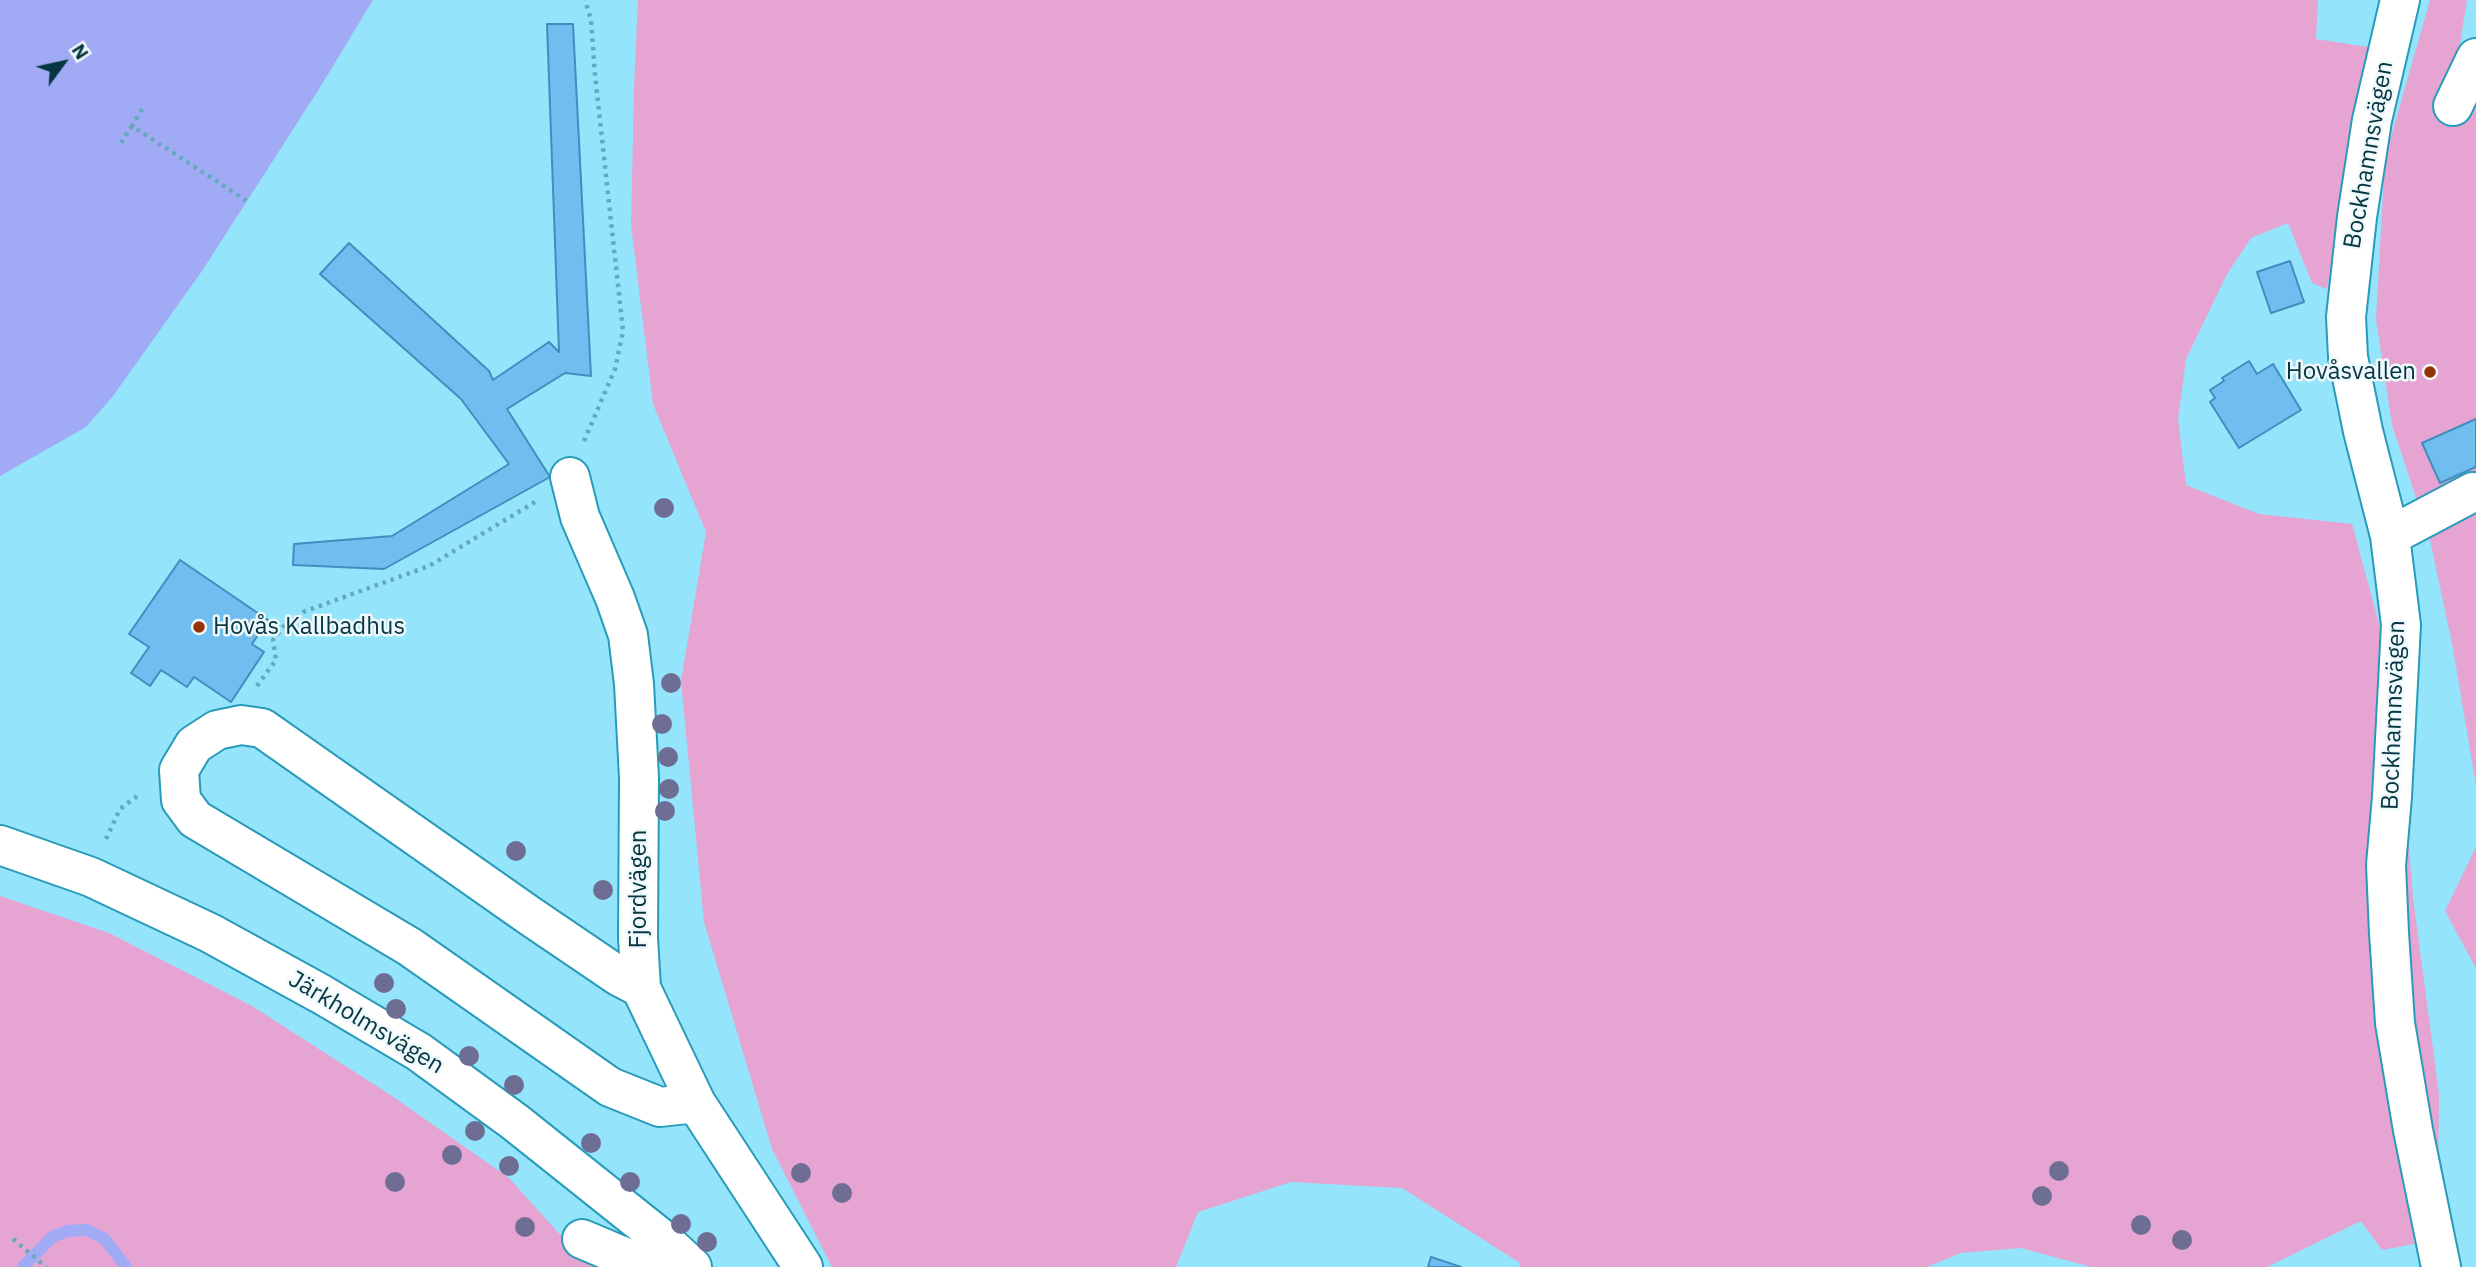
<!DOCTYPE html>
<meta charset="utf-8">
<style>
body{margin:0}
#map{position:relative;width:2476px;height:1267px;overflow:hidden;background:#94e4fb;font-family:"IBM Plex Sans",sans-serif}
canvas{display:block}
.north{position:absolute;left:28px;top:28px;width:70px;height:70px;-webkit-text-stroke:5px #eff9fb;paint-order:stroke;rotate:57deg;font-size:19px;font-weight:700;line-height:28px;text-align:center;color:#053642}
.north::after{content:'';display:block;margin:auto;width:24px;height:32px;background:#053642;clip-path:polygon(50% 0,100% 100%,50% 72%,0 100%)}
</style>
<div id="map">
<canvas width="2476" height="1267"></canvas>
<div class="north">N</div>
</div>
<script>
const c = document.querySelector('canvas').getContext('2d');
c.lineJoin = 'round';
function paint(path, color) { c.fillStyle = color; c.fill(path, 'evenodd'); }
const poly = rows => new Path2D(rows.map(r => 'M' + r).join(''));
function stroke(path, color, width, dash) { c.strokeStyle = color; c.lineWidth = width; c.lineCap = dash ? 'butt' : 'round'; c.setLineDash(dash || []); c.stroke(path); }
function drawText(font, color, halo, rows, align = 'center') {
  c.font = font + ' "IBM Plex Sans",sans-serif'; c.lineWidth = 5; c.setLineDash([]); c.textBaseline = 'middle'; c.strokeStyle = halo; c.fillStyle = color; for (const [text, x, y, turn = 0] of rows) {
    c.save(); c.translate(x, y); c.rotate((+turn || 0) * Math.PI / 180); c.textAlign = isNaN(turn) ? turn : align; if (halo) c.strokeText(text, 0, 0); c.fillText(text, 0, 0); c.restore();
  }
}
paint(poly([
 [638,0,2318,0,2316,39,2374,48,2339,209,2327,289,2312,283,2288,223,2251,238,2227,274,2186,359,2178,419,2186,485,2259,514,2352,524,2384,642,2407,821,2413,898,2439,1094,2438,1219,2414,1244,2382,1250,2361,1221,2267,1267,2091,1267,2021,1248,1961,1253,1927,1267,1519,1267,1520,1263,1402,1188,1291,1182,1198,1212,1176,1267,832,1267,772,1149,704,922,681,681,706,532,653,404,631,225,634,87],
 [2430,0,2467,0,2455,74,2476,89,2476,785,2452,643,2430,540,2392,425,2376,319,2385,158],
 [2476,847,2476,968,2445,911],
 [0,896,109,933,252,1006,392,1096,509,1178,565,1240,611,1267,0,1267]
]), '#e6a4d2');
paint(poly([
 [0,0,373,0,319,89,202,271,113,396,86,427,0,476]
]), '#a1aaf5');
stroke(poly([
 [23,1267,52,1237,67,1231,87,1230,105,1239,126,1267]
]), '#a1aaf5', 12);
const building = poly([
 [547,24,573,24,591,376,565,373,507,409,550,477,384,569,293,565,294,544,392,536,509,464,461,399,320,274,349,243,489,371,493,380,549,342,559,352,547,24],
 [2290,261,2304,302,2271,313,2257,272,2290,261],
 [2249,361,2257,374,2273,364,2301,410,2239,448,2210,402,2215,398,2210,390,2224,381,2222,378,2249,361],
 [2476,419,2476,467,2440,483,2422,443,2476,419],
 [180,560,268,620,252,644,264,652,231,702,194,677,187,687,161,670,150,686,131,673,149,647,129,634,180,560],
 [1431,1257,1461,1267,1428,1267,1431,1257]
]);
paint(building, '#70bdf0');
stroke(building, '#3f8ebe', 2);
const minor = poly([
 [2400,0,2372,120,2357,217,2346,317,2348,357,2363,431,2390,536,2401,625,2392,797,2386,865,2389,933,2395,1023,2413,1130,2441,1267],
 [2453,106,2476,58],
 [570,477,580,517,615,598,628,635,634,684,639,778,638,938,641,988,696,1103,803,1267],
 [2390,536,2473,492],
 [0,845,91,877,210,933,321,994,419,1052,515,1122,663,1240,692,1267],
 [641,988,620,977,530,916,262,728,241,725,217,730,194,745,179,770,181,800,195,819,410,947,610,1087,660,1107,696,1103],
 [582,1239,648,1267]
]);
stroke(minor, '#289bb8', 42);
stroke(poly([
 [142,109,132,126,247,201],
 [121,143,132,126],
 [584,441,615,369,623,331,595,75,591,20,585,0],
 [257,686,276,660,273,640,283,627,303,612,429,566,535,502],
 [106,839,120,809,140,794],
 [13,1239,46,1267]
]), '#64aabd', 4.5, [3.5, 5]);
stroke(minor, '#fff', 38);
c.fillStyle = '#6e6e94';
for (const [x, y] of [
 [664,508],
 [671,683],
 [662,724],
 [668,757],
 [669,789],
 [665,811],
 [516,851],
 [603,890],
 [384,983],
 [396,1009],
 [469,1056],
 [514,1085],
 [475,1131],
 [591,1143],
 [452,1155],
 [509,1166],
 [2059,1171],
 [801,1173],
 [395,1182],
 [630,1182],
 [842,1193],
 [2042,1196],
 [681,1224],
 [2141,1225],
 [525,1227],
 [2182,1240],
 [707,1242]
]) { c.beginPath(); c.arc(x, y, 10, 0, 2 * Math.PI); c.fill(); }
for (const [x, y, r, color] of [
 [2430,372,7,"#973107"],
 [199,627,7,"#973107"]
]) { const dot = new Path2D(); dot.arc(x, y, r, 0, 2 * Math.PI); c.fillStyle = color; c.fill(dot); stroke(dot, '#eff9fb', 2.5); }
drawText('24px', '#053642', '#eff9fb', [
 ["Bockhamnsvägen",2369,155,-80],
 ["Bockhamnsvägen",2394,715,-88],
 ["Fjordvägen",639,889,-90],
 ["Järkholmsvägen",366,1023,31]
]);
drawText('24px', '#053642', '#eff9fb', [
 ["Hovåsvallen",2416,372],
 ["Hovås Kallbadhus",213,627,"left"]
], 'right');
</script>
